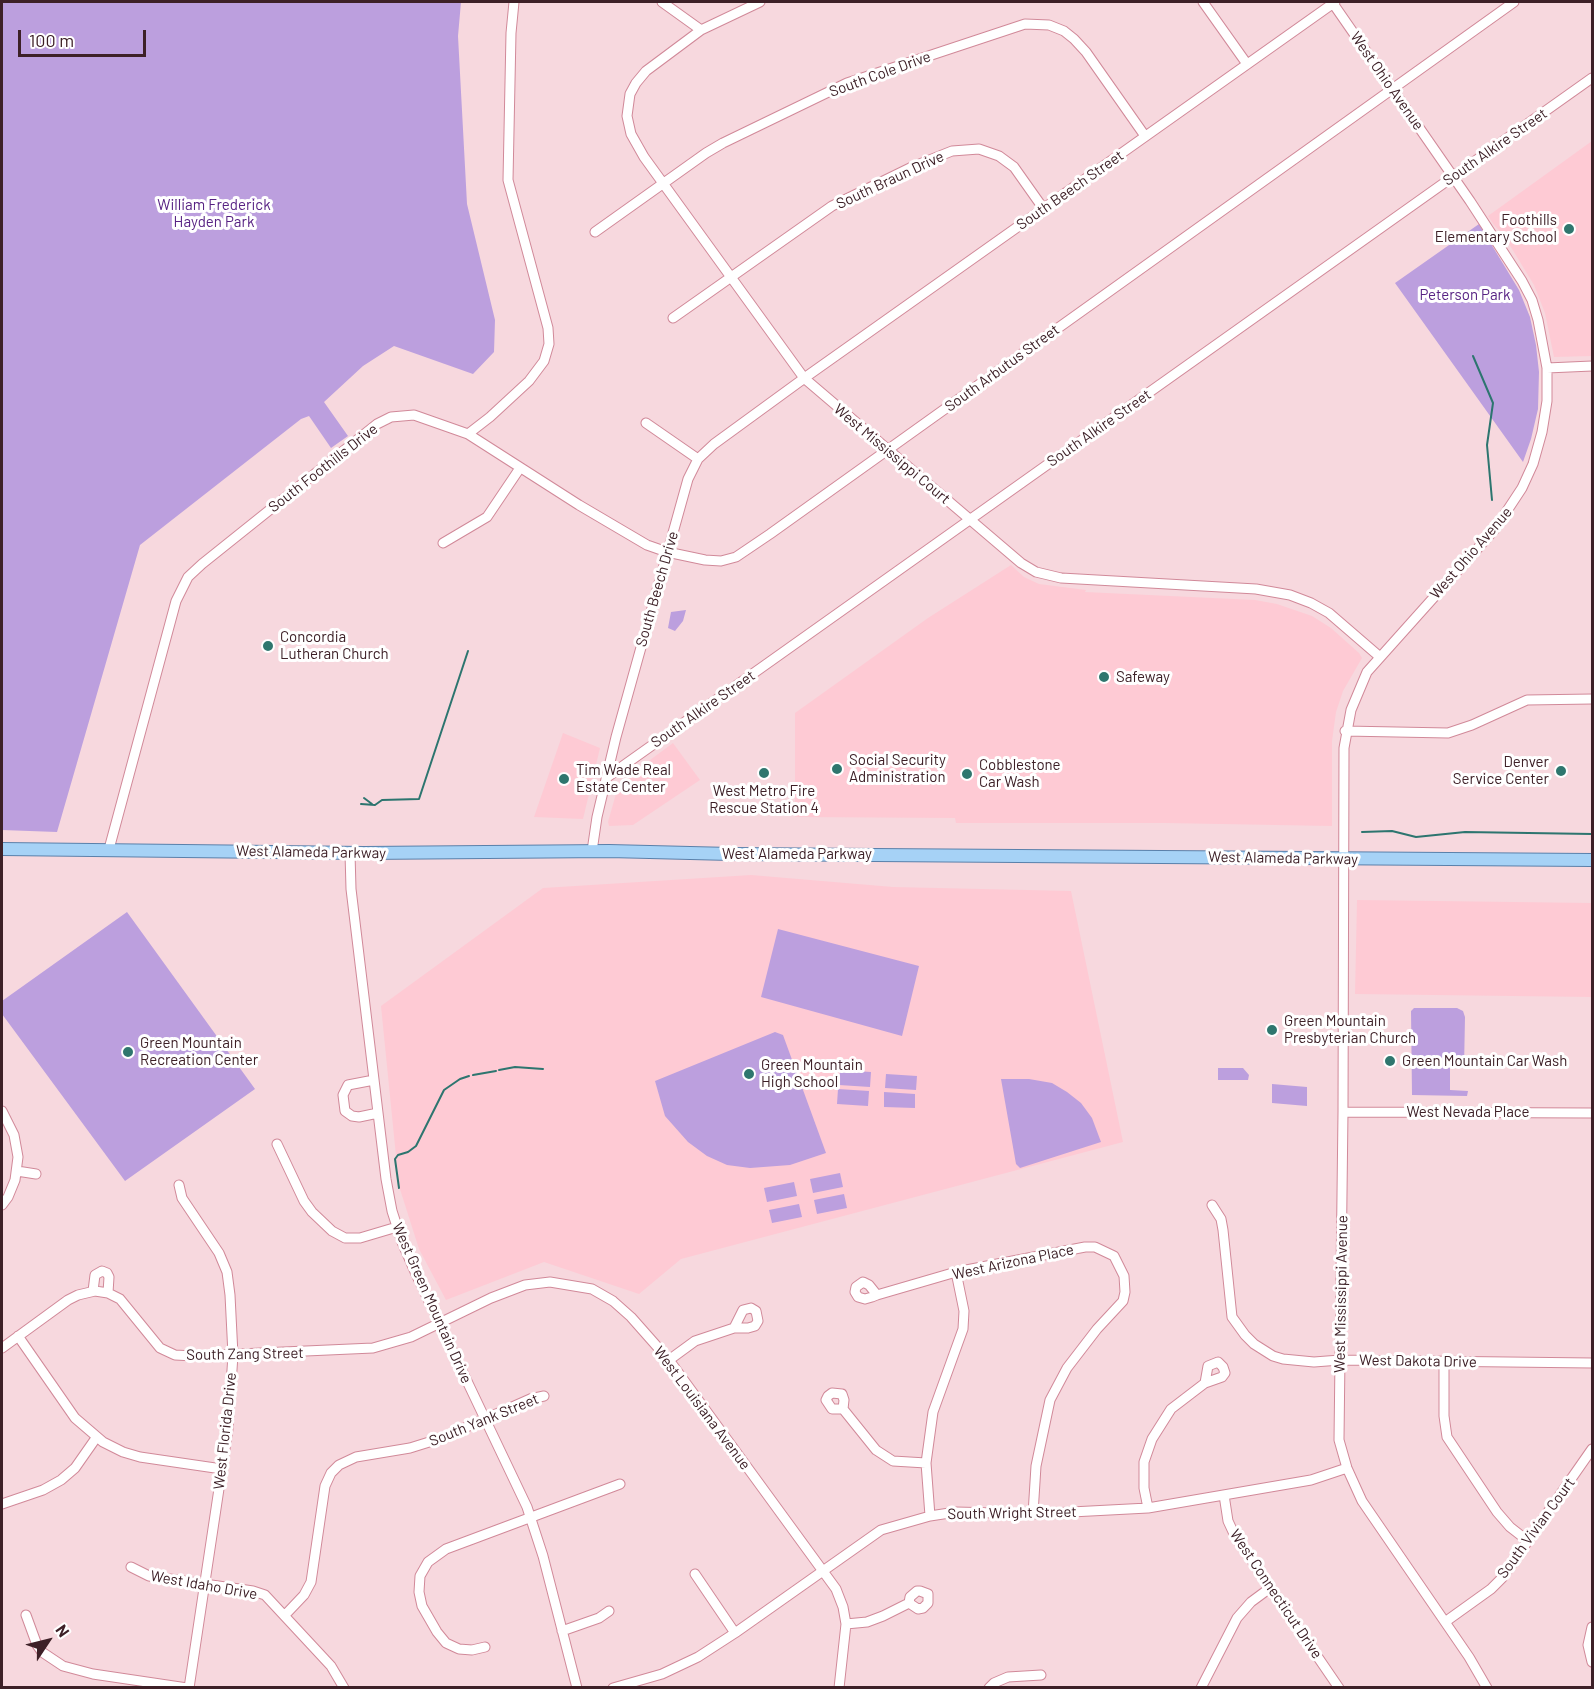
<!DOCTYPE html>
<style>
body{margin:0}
#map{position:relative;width:1594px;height:1689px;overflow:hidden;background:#f7d8de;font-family:Barlow,sans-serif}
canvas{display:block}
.frame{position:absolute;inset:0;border:3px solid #3d2027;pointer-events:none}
.north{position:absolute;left:18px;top:1611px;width:60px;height:60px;-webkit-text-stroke:4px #fff;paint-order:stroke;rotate:55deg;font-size:16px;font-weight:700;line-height:24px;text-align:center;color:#3d2027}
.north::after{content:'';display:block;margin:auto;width:21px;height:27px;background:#3d2027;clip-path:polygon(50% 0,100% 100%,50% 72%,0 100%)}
.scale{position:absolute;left:18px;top:30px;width:128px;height:27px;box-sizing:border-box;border:3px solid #3d2027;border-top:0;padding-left:8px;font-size:18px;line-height:21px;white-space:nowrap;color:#3d2027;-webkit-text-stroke:4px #fff;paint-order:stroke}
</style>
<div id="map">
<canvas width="1594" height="1689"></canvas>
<div class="frame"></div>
<div class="north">N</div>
<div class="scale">100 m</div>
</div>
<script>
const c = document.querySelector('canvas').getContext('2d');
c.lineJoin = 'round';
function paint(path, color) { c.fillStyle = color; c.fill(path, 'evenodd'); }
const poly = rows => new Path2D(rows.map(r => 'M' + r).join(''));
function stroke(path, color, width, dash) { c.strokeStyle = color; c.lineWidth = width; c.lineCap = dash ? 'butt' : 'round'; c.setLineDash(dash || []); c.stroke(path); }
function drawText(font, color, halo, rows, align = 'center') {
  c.font = font + ' Barlow,sans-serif'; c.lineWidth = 6; c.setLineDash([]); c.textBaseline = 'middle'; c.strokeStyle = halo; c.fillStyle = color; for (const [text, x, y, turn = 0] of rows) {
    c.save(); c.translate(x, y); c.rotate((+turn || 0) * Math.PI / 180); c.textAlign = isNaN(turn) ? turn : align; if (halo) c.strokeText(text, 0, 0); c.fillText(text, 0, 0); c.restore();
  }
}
paint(poly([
 [1592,141,1592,356,1554,357,1545,313,1534,285,1503,234,1494,225,1488,216],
 [1011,565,1024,577,1039,584,1086,590,1085,592,1255,600,1277,604,1312,616,1331,628,1359,653,1362,658,1343,691,1336,712,1332,741,1332,826,1165,823,956,823,955,818,795,817,795,713,928,618],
 [563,733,600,748,583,819,534,817],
 [673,743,700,780,633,825,609,826,608,822,619,783],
 [751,875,893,887,1071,891,1123,1142,681,1259,639,1294,544,1262,446,1300,419,1249,399,1186,381,1006,543,888],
 [1357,900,1592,903,1592,997,1355,994]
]), '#fecad4');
paint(poly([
 [2,2,461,2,458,36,467,204,495,320,494,352,473,374,394,346,363,366,324,402,348,436,331,448,309,416,301,419,140,545,57,832,2,830],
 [1479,224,1519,290,1530,317,1536,345,1539,372,1538,409,1531,439,1523,462,1395,283],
 [686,610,683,621,675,631,668,628,671,612],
 [127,912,255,1089,125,1181,2,1014,2,1001],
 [778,929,919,966,902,1036,761,997],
 [1414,1008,1457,1008,1463,1011,1465,1017,1464,1068,1450,1068,1450,1090,1468,1091,1467,1096,1412,1095,1411,1011],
 [775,1032,783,1035,826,1153,790,1165,750,1168,727,1165,707,1156,688,1142,665,1116,655,1081],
 [1218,1068,1243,1068,1249,1075,1248,1080,1218,1080],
 [840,1070,871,1072,870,1087,839,1085],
 [886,1074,917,1076,916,1090,885,1088],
 [1001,1079,1029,1079,1052,1083,1067,1092,1081,1103,1092,1118,1101,1142,1020,1168,1016,1164],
 [1272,1084,1307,1087,1307,1106,1272,1103],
 [838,1089,869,1091,868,1106,837,1104],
 [884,1092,915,1094,915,1108,884,1107],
 [840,1173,843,1187,813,1193,810,1179],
 [794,1182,797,1196,767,1202,764,1188],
 [844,1194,847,1208,817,1214,814,1200],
 [799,1204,802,1217,772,1223,769,1210]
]), '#bc9fde');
stroke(poly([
 [1473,356,1493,403,1487,445,1492,500],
 [364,798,372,804],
 [361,804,375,805,382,800,419,799,468,651],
 [1362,832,1392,831,1416,837,1465,832,1592,834],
 [499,1070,515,1067,543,1069],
 [473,1075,496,1071],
 [399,1188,395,1159,398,1155,408,1152,416,1146,444,1090,460,1079,469,1076]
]), '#2d756f', 2);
const minor = poly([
 [662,2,701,30],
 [760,2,701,30,646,71,636,83,630,94,627,116,631,134,644,157,804,378,1021,563,1036,572,1061,578,1256,589,1290,595,1311,603,1329,613,1380,657],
 [1203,2,1247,64],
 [1332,2,1470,201,1522,281,1532,300,1538,320,1547,368,1547,401,1542,432,1533,464,1522,488,1495,529,1367,672,1351,710,1344,748,1343,1112,1339,1440,1347,1468,1362,1501,1469,1657,1487,1688],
 [595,232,706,153,723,143,847,83,1025,24,1049,25,1064,31,1074,39,1086,52,1145,136],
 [673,318,832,206,912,167,952,151,979,149,999,156,1014,167,1043,208],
 [1547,368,1592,366],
 [646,423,698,459],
 [468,434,579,505,647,545,667,552,705,560,721,561,736,557,770,534,1514,2],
 [443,543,487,517,520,468],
 [1345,731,1448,733,1472,725,1527,700,1592,699],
 [606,778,1592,78],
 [109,849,176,601,188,577,202,564,377,424,391,417,414,415,468,434,490,417,529,381,544,361,549,344,548,328,508,180,511,33,514,2],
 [592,851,597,817,616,737,688,479,698,459,714,444,810,374,1335,2],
 [350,853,351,889,386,1179,392,1211,402,1242,416,1274,527,1507,543,1556,577,1688],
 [374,1080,348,1085,343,1095,345,1111,352,1116,359,1117,378,1113],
 [2,1111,14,1135,18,1157,15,1180,8,1197,2,1205],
 [1343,1112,1592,1113],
 [277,1144,304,1201,312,1212,332,1231,345,1238,360,1238,397,1227],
 [17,1171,36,1174],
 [179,1185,182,1198,219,1253,227,1272,230,1295,233,1355,228,1429,189,1688],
 [1212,1205,1221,1219,1223,1230,1232,1317,1245,1335,1254,1344,1273,1356,1283,1359,1314,1362,1340,1360,1592,1363],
 [93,1291,95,1275,102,1271,107,1273,109,1277,108,1293],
 [877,1295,869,1285,863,1282,856,1287,855,1292,858,1297,865,1299,872,1297,877,1295,956,1272,1085,1247,1095,1247,1114,1256,1124,1276,1125,1292,1123,1301,1097,1329,1067,1368,1050,1400,1036,1466,1033,1514],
 [18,1336,75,1418,103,1442,123,1452,140,1457,222,1469],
 [2,1348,68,1300,78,1295,95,1291,108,1293,120,1299,160,1348,175,1355,194,1356,373,1348,411,1337,491,1298,525,1285,550,1282,592,1289,613,1301,631,1317,669,1360,836,1589,843,1607,846,1624,839,1688],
 [669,1360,695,1341,734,1328,748,1328,755,1326,758,1321,756,1311,751,1308,743,1310,734,1328],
 [1444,1362,1444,1416,1447,1437,1497,1512,1510,1527,1528,1541],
 [843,1409,832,1409,826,1400,828,1396,832,1393,842,1394,844,1400,843,1409,876,1450,893,1461,926,1463],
 [1224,1495,1228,1521,1235,1536,1339,1688],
 [2,1504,43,1490,61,1480,75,1468,96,1438],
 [1148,1508,1144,1488,1144,1462,1152,1439,1171,1409,1205,1383,1222,1377,1225,1373,1223,1367,1218,1362,1208,1366,1205,1383],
 [930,1516,926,1463,933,1412,963,1329,964,1311,956,1272],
 [131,1567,149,1576,253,1591,265,1595,331,1666,344,1688],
 [695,1574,735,1633],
 [26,1615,37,1645,42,1652,63,1666,93,1674,187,1688],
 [285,1615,304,1595,311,1582,325,1486,331,1473,339,1465,356,1457,410,1448,442,1438,530,1399,544,1396],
 [1445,1622,1491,1589,1502,1578,1592,1449],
 [846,1624,867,1622,883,1616,909,1603,910,1597,917,1591,920,1591,928,1594,928,1603,923,1608,918,1609,909,1603],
 [1592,1627,1588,1645,1592,1662],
 [562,1631,599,1618,609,1611],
 [485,1647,472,1650,459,1649,446,1643,437,1632,422,1606,419,1592,420,1576,428,1562,446,1549,620,1484],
 [613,1688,662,1674,698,1657,735,1633,881,1530,930,1516,956,1512,1033,1514,1148,1508,1311,1480,1347,1468],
 [989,1688,994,1683,1008,1677,1041,1675],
 [1201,1688,1237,1618,1251,1602,1270,1588]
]);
const major = poly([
 [2,849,364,853,609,851,731,854,1592,860]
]);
stroke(minor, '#d18999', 11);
stroke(major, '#5a80aa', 14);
stroke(minor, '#fff', 9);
stroke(major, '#a6d2f6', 12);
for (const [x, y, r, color] of [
 [1569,229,6,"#2f766e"],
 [268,646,6,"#2f766e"],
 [1104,677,6,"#2f766e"],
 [837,769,6,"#2f766e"],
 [1561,771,6,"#2f766e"],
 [764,773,6,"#2f766e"],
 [967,774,6,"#2f766e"],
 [564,779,6,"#2f766e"],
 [1272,1030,6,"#2f766e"],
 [128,1052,6,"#2f766e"],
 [1390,1061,6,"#2f766e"],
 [749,1074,6,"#2f766e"]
]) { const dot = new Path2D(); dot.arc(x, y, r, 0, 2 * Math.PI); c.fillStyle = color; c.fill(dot); stroke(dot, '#fff', 2); }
drawText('15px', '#3d2027', '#fff', [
 ["South Cole Drive",880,74,-20],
 ["West Ohio Avenue",1387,81,55],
 ["South Alkire Street",1495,147,-35],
 ["South Braun Drive",890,180,-25],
 ["South Beech Street",1070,190,-35],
 ["South Arbutus Street",1002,368,-36],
 ["South Alkire Street",1099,428,-35],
 ["West Mississippi Court",892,454,40],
 ["South Foothills Drive",323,468,-38],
 ["West Ohio Avenue",1471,553,-49],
 ["South Beech Drive",657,589,-74],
 ["South Alkire Street",703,709,-35],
 ["West Alameda Parkway",311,852,1],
 ["West Alameda Parkway",797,854],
 ["West Alameda Parkway",1283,858,1],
 ["West Nevada Place",1468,1112],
 ["West Arizona Place",1013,1262,-12],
 ["West Mississippi Avenue",1341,1294,-89],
 ["West Green Mountain Drive",432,1303,66],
 ["South Zang Street",245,1354,-1],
 ["West Dakota Drive",1418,1361,1],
 ["West Louisiana Avenue",702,1408,53],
 ["South Yank Street",484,1420,-22],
 ["West Florida Drive",225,1431,-84],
 ["South Wright Street",1012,1513,-1],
 ["South Vivian Court",1536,1528,-54],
 ["West Idaho Drive",204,1585,10],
 ["West Connecticut Drive",1276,1594,56]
]);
drawText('15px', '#572283', '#fff', [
 ["William Frederick",214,205],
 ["Hayden Park",214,222],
 ["Peterson Park",1465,295]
]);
drawText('15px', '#3d2027', '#fff', [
 ["Foothills",1557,220,"right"],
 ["Elementary School",1557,237,"right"],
 ["Concordia",280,637],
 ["Lutheran Church",280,654],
 ["Safeway",1116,677],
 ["Social Security",849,760],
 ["Administration",849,777],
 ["Denver",1549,762,"right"],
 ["Service Center",1549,779,"right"],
 ["Cobblestone",979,765],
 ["Car Wash",979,782],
 ["Tim Wade Real",576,770],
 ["Estate Center",576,787],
 ["West Metro Fire",764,791,"center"],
 ["Rescue Station 4",764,808,"center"],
 ["Green Mountain",1284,1021],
 ["Presbyterian Church",1284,1038],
 ["Green Mountain",140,1043],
 ["Recreation Center",140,1060],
 ["Green Mountain Car Wash",1402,1061],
 ["Green Mountain",761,1065],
 ["High School",761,1082]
], 'left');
</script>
